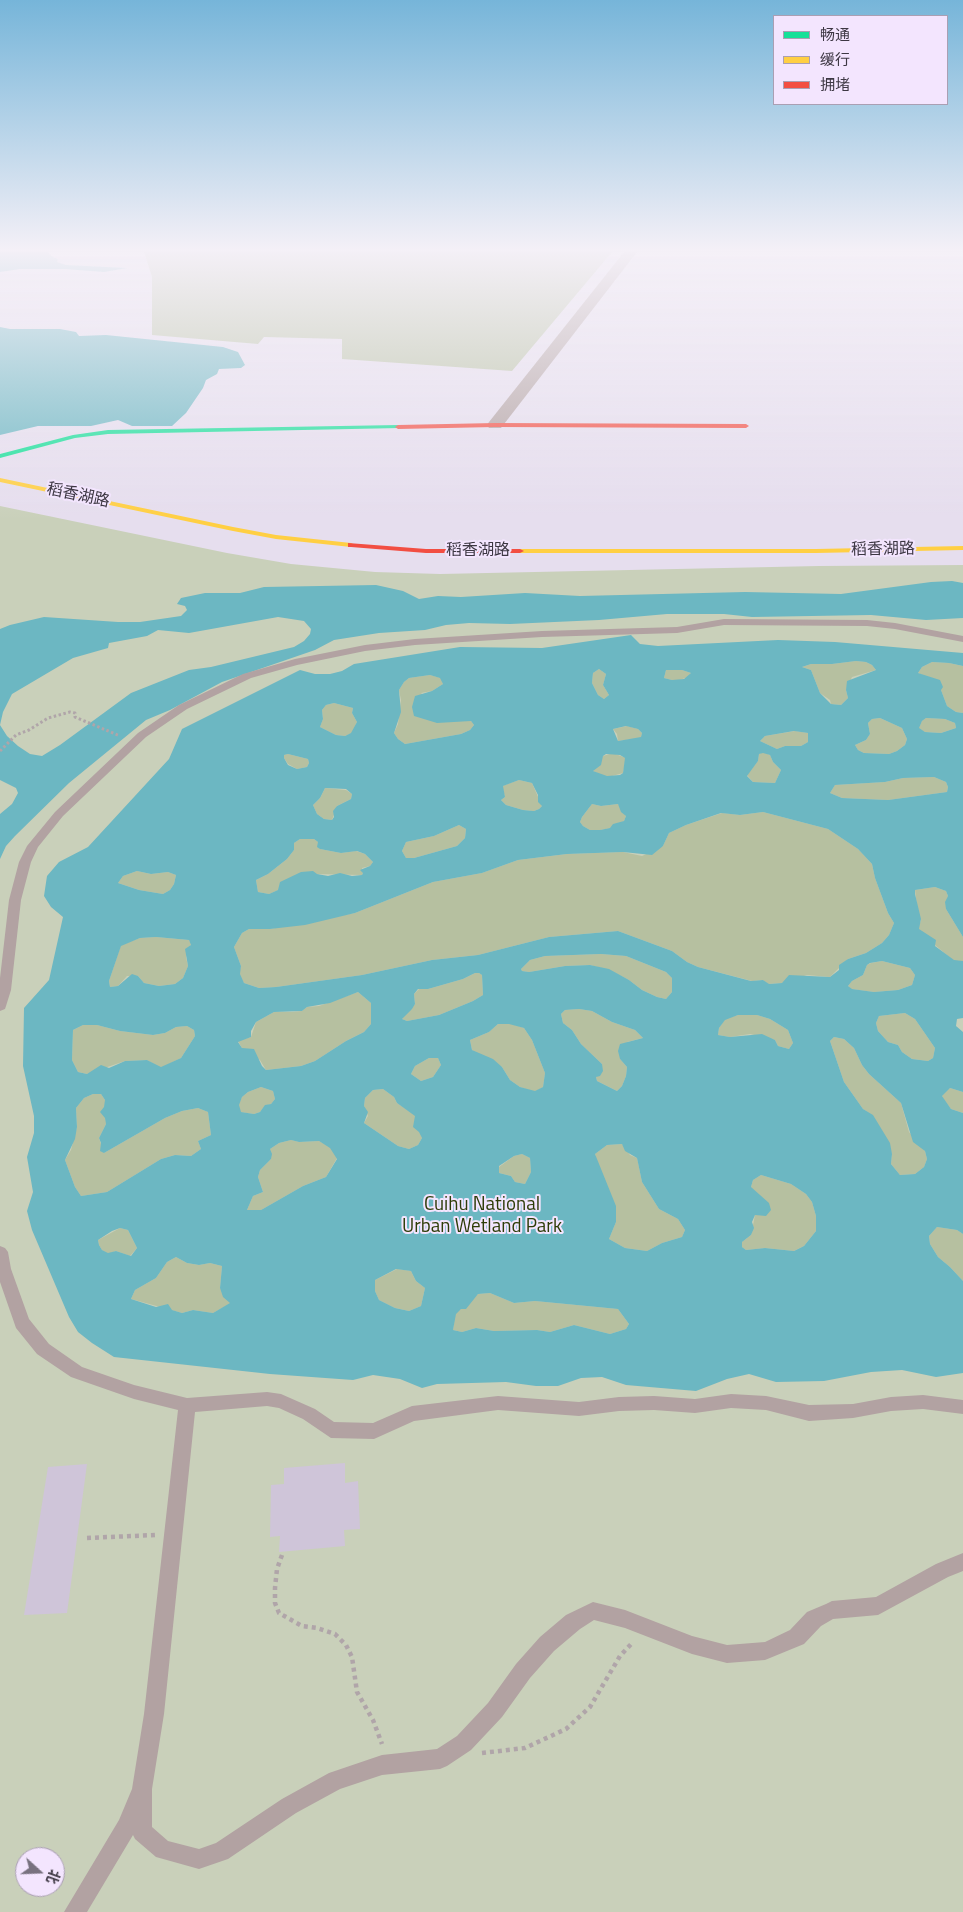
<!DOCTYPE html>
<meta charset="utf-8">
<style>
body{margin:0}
#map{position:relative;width:963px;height:1912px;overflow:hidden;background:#e6deee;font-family:"Titillium Web","Noto Sans SC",sans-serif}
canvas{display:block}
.legend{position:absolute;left:773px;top:15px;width:175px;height:90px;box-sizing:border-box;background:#f3e5fe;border:1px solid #aa9fb3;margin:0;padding:6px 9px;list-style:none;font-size:15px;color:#3d3743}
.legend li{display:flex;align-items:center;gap:10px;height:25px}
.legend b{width:25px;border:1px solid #aa9fb3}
.north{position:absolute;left:15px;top:1847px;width:50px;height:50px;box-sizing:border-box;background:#f3e5fe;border:1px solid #aa9fb3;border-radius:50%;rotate:110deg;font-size:14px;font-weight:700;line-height:20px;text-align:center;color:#3d3743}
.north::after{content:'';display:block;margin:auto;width:18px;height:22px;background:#78717f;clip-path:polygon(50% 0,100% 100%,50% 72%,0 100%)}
</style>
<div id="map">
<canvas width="963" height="1912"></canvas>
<ul class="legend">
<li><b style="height:6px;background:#16e098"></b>畅通</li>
<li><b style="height:6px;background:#ffcf43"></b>缓行</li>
<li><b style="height:6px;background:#f24e42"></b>拥堵</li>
</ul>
<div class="north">北</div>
</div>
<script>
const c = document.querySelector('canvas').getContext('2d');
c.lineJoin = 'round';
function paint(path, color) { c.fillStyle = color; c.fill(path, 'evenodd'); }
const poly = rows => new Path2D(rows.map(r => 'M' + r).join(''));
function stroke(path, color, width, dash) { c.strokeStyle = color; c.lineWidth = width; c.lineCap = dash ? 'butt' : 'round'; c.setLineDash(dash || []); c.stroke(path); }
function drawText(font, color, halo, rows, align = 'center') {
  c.font = font + ' "Titillium Web","Noto Sans SC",sans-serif'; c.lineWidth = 4; c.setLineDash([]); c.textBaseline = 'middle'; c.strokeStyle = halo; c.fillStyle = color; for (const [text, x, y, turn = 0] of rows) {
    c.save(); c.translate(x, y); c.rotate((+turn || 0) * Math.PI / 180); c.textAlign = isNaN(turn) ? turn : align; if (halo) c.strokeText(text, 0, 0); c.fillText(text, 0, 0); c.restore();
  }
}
paint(poly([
 [0,506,227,553,291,564,375,572,440,574,819,566,963,565,963,1912,0,1912],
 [25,1857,55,1857,55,1887,25,1887]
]), '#c9d0ba');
paint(poly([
 [144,252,612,252,512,371,342,359,342,339,264,337,258,344,152,335,152,277],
 [856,661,866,662,872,665,876,670,852,677,846,690,848,698,841,705,831,704,830,700,820,693,811,670,802,667,811,664,832,664],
 [932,662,949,663,963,666,963,713,956,712,947,706,941,690,927,677,918,673,922,667],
 [599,669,606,674,603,685,609,695,604,699,598,695,592,683,593,673],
 [666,670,682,670,691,673,688,677,677,681,672,680,664,678],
 [430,675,441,678,443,684,432,691,421,693,451,722,464,720,471,721,474,725,470,730,461,734,405,744,398,739,394,733,398,724,401,700,399,690,404,682,409,678],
 [334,703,353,708,352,713,357,722,352,733,345,736,336,735,320,727,323,719,322,710,326,705],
 [880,718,902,728,907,739,905,745,897,751,889,754,864,753,858,750,855,745,866,740,870,734,868,723,872,719],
 [926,718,945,719,955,723,956,728,941,733,925,732,918,729,922,721],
 [627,726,638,729,642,733,641,738,618,741,617,734,613,729],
 [795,731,808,733,808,742,801,746,785,746,777,749,760,741,765,736],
 [763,752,770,755,773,762,781,770,775,783,753,782,747,775,758,761,759,754],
 [613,753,626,758,623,773,612,776,603,776,593,771,603,756],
 [288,754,308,759,309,763,307,767,297,769,288,764,284,758,284,755],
 [934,777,946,782,948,787,947,792,888,800,842,798,830,793,835,785,885,782,903,778],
 [519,780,532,783,542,806,539,809,534,811,523,810,506,805,501,800,505,797,502,786],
 [325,788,346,790,352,794,351,799,337,806,332,820,324,819,317,814,313,805,320,798],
 [592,804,601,806,618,804,626,816,624,821,611,828,600,830,590,830,583,826,580,822,582,817],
 [763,812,828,829,858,849,872,864,875,878,888,913,894,923,889,935,882,943,866,953,848,959,830,977,807,975,782,983,768,984,763,980,752,981,698,967,687,962,672,951,618,931,549,937,478,955,432,960,362,975,276,987,259,988,244,983,239,974,241,966,234,947,242,933,249,929,270,929,355,913,433,882,482,873,518,860,567,854,623,852,642,856,663,846,669,833,686,825,722,813,740,815],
 [459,825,466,829,465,838,457,846,414,858,406,858,402,851,406,842,434,836],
 [300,839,314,839,318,842,320,849,341,853,356,851,365,854,373,862,370,866,362,868,363,873,362,875,317,874,269,894,258,892,256,880,268,874,287,859,294,850,294,843],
 [137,871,151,874,168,872,176,875,174,884,170,890,163,894,139,890,118,883,123,876],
 [935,887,946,891,948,896,946,909,963,937,963,961,954,961,935,945,918,929,921,920,918,915,915,890],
 [156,937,189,940,191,944,186,957,188,966,183,978,175,984,159,986,144,983,138,976,127,976,118,986,110,987,109,981,121,945,140,938],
 [601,954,626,956,666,972,672,978,672,992,666,999,657,997,642,990,629,980,609,970,590,965,565,966,529,972,522,971,521,969,530,960,545,956],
 [882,961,910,968,915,975,912,985,898,990,874,992,851,989,848,986,852,981,863,975,867,965,871,963],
 [475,973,479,973,482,975,483,995,473,1001,439,1015,407,1021,402,1019,415,1004,414,994,419,989,428,989,463,979],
 [358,992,371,1003,371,1024,364,1032,346,1041,315,1061,301,1066,266,1070,260,1060,242,1048,238,1041,251,1037,256,1022,274,1012,292,1012,302,1011,307,1007,319,1006],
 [579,1009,592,1011,612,1022,635,1030,643,1038,627,1042,620,1059,627,1067,626,1076,622,1086,617,1091,597,1081,596,1077,602,1064,581,1044,572,1030,563,1023,561,1014,565,1010],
 [905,1013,915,1019,935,1048,933,1058,928,1061,912,1059,902,1052,898,1045,888,1042,878,1031,876,1023,879,1016],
 [738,1015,757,1015,770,1019,788,1030,793,1043,789,1049,778,1046,775,1040,750,1034,730,1037,718,1035,719,1028,725,1019],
 [509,1023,524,1028,532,1040,545,1073,543,1087,535,1092,520,1087,510,1080,502,1067,472,1050,470,1040,489,1032,498,1024],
 [83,1025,97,1025,120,1031,153,1035,165,1033,176,1027,187,1026,194,1030,195,1036,181,1058,161,1068,147,1060,125,1061,87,1074,78,1072,72,1060,73,1030],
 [834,1037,844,1039,854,1048,862,1065,869,1074,901,1103,909,1132,925,1151,927,1159,924,1167,915,1174,900,1175,891,1164,892,1154,881,1129,872,1115,863,1109,844,1082,830,1041],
 [429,1058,438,1058,441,1065,433,1077,421,1081,411,1074,415,1066],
 [261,1087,273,1091,275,1099,271,1104,265,1106,260,1112,254,1114,240,1112,238,1105,242,1097,248,1092],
 [950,1088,963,1092,963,1113,951,1109,944,1100,942,1096,943,1092],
 [383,1089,394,1097,397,1103,415,1115,422,1138,418,1145,409,1149,398,1146,364,1123,368,1116,364,1106,365,1098,373,1090],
 [93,1094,101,1094,105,1100,106,1124,99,1138,104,1153,165,1118,182,1111,198,1108,208,1112,211,1135,198,1141,201,1149,191,1156,175,1155,161,1159,107,1192,81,1196,75,1187,65,1160,71,1150,77,1127,76,1108,84,1098],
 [291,1140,299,1142,319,1141,330,1147,337,1158,326,1177,303,1186,261,1210,247,1210,253,1196,263,1192,258,1177,260,1170,271,1159,270,1149,279,1143],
 [622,1144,630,1155,637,1158,642,1182,659,1209,678,1219,685,1230,682,1237,662,1243,647,1251,625,1248,609,1239,616,1222,595,1154,607,1145],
 [522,1154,530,1158,531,1172,525,1184,515,1182,511,1176,499,1173,499,1167,514,1156],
 [761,1175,791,1184,806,1194,812,1202,816,1216,816,1231,804,1246,794,1251,765,1248,746,1250,742,1247,742,1242,751,1235,755,1215,751,1187,753,1180],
 [937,1227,957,1230,963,1234,963,1281,950,1267,938,1257,930,1244,929,1236],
 [120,1228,128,1230,137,1248,130,1256,116,1251,108,1254,102,1250,99,1245,98,1240],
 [176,1257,187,1263,199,1265,210,1263,222,1266,220,1288,231,1303,213,1313,193,1310,182,1313,131,1299,135,1290,156,1278,167,1262],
 [397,1269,411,1271,416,1281,425,1288,421,1306,409,1311,395,1308,379,1300,375,1291,375,1280],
 [490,1293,514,1303,535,1301,618,1309,629,1324,626,1329,610,1334,574,1325,550,1332,537,1330,494,1331,476,1328,462,1332,453,1330,455,1314,478,1294]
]), '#b6c0a0');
paint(poly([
 [0,252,48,252,51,256,58,259,57,262,66,265,127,268,104,272,65,269,20,269,0,272],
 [0,327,10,329,60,329,76,332,79,336,106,335,223,347,238,352,245,365,241,368,219,369,217,374,206,380,203,388,186,413,172,426,132,426,118,420,91,426,38,426,0,435],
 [952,581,963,583,963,618,926,620,871,615,752,617,724,614,667,614,599,620,510,624,469,623,446,625,425,630,379,633,334,640,315,650,222,682,170,710,146,720,69,783,15,836,6,846,0,859,0,814,12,804,18,793,16,788,0,780,0,629,10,625,44,617,118,622,140,622,181,616,187,610,185,606,177,604,181,598,205,593,240,593,264,587,376,585,403,591,419,599,438,596,461,597,525,593,580,596,745,592,841,594,931,582],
 [278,617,304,621,311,629,310,634,304,641,294,647,211,667,189,670,131,693,60,745,42,756,30,754,18,746,7,736,0,725,3,712,12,694,73,658,108,648,109,643,147,636,158,630,189,633],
 [631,635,640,644,658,646,778,640,835,642,963,653,963,666,949,663,932,662,922,667,918,673,940,680,943,687,941,690,947,706,956,712,963,713,963,937,946,909,945,902,948,896,946,891,935,887,915,890,915,894,921,919,919,929,936,940,935,946,954,960,963,961,963,1018,957,1019,956,1026,963,1032,963,1092,950,1088,942,1096,951,1109,963,1113,963,1234,957,1230,937,1227,929,1236,930,1244,938,1257,950,1267,963,1281,963,1373,936,1377,902,1370,871,1372,824,1381,776,1382,749,1374,727,1379,696,1391,626,1385,602,1377,581,1378,558,1386,536,1386,506,1382,437,1384,422,1388,400,1379,373,1375,353,1380,270,1374,114,1357,92,1343,78,1332,69,1317,32,1230,27,1211,33,1192,27,1157,34,1133,34,1116,23,1066,24,1008,49,980,63,917,51,907,44,896,47,876,59,862,88,847,169,759,182,729,300,670,315,674,330,674,342,671,354,664,460,647,542,648],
 [856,661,866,662,872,665,876,670,847,681,846,690,848,698,841,705,831,704,820,693,811,670,802,667,811,664,832,664],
 [599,669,606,674,603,685,609,695,604,699,598,695,592,683,593,673],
 [666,670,682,670,691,673,684,679,672,680,664,678],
 [430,675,440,678,443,684,432,691,415,696,412,707,414,716,437,723,471,721,474,725,470,730,461,734,405,744,398,739,394,733,401,712,399,690,404,682,409,678],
 [334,703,353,708,352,713,357,722,351,733,345,736,336,735,320,727,323,719,322,710,326,705],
 [880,718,902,728,907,739,905,745,897,751,889,754,864,753,858,750,855,745,866,740,870,734,868,723,872,719],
 [926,718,945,719,955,723,956,728,941,733,925,732,919,728,922,721],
 [626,726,638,729,642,733,641,737,618,741,613,729],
 [794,731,808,733,808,742,801,746,785,746,777,749,760,741,765,736],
 [763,753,770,755,773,762,781,770,775,783,753,782,747,776,758,761,759,754],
 [288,754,308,759,309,763,307,767,297,769,288,765,284,758,284,755],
 [606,754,620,755,625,758,623,773,620,775,607,776,593,771,601,765,603,756],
 [934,777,946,782,948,787,947,792,888,800,842,798,830,793,835,785,885,782,903,778],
 [519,780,532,783,538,795,538,802,542,806,539,809,534,811,523,810,506,805,501,800,505,797,503,786],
 [325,788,346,789,352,794,351,799,337,806,333,811,334,817,332,820,324,819,317,814,313,805,320,798],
 [592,804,601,806,618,804,621,812,626,816,624,821,613,824,610,828,600,830,590,830,583,826,580,822,582,817],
 [763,812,828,829,858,849,872,864,875,878,888,913,894,923,889,935,882,943,866,953,848,959,839,965,839,970,830,977,789,975,782,983,769,984,763,980,751,981,698,967,687,962,672,951,618,931,549,937,478,955,432,960,362,975,276,987,259,988,244,983,240,974,241,966,234,947,242,933,249,929,270,929,305,925,355,913,433,882,482,873,518,860,567,854,623,852,652,855,663,846,669,833,686,825,721,813,740,815],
 [459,825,466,829,465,838,457,846,414,858,406,858,402,851,406,842,434,836],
 [300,839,314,839,318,842,317,847,320,849,341,853,357,851,365,854,373,862,370,866,360,870,363,873,362,875,352,876,340,873,328,876,317,874,313,871,301,872,280,882,278,890,269,894,258,892,256,880,268,874,287,859,294,850,294,843],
 [137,871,151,874,168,872,176,875,174,884,170,890,163,894,139,890,118,883,123,876],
 [156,937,189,940,191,945,185,949,188,966,183,978,175,984,159,986,144,983,138,976,132,974,118,986,110,987,109,981,121,946,140,938],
 [601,954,626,956,666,972,672,978,672,992,666,999,657,997,642,990,629,980,609,969,590,965,565,966,529,972,522,971,521,969,530,960,545,956],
 [882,961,910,968,915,975,912,985,898,990,874,992,852,989,848,986,852,981,863,975,867,965,870,963],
 [475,973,479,973,482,975,483,995,473,1001,439,1015,407,1021,402,1019,412,1009,415,1004,414,994,418,989,428,989,463,979],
 [358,992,371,1003,371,1024,364,1032,346,1041,315,1061,301,1066,266,1070,262,1066,254,1049,242,1048,238,1042,251,1037,251,1031,256,1022,274,1012,302,1011,307,1007,330,1003],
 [579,1009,592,1011,612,1022,635,1030,643,1038,620,1044,618,1051,620,1059,627,1067,626,1076,622,1086,617,1091,597,1081,596,1077,600,1076,603,1071,602,1064,581,1044,572,1030,563,1023,561,1014,565,1010],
 [905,1013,915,1019,935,1048,933,1058,928,1061,912,1059,902,1052,898,1045,888,1042,878,1031,876,1023,879,1016],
 [738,1015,757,1015,770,1019,788,1030,793,1043,789,1049,778,1046,775,1040,762,1034,730,1037,718,1035,719,1028,725,1020],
 [498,1024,509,1024,524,1028,532,1040,545,1073,543,1087,535,1091,520,1087,510,1080,502,1067,493,1059,472,1050,470,1040,489,1032],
 [83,1025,97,1025,120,1031,153,1035,165,1033,176,1027,187,1026,194,1030,195,1036,181,1058,161,1067,147,1060,125,1061,109,1068,101,1065,87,1074,78,1072,72,1060,73,1030],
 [834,1037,844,1039,854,1048,862,1065,869,1074,901,1103,913,1142,925,1151,927,1159,924,1167,915,1174,900,1175,891,1164,892,1154,890,1143,873,1115,863,1109,844,1082,830,1041],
 [429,1058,438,1058,441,1065,433,1077,421,1081,411,1074,415,1066],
 [261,1087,273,1091,275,1099,271,1104,265,1105,260,1112,254,1114,241,1112,239,1105,242,1097,248,1092],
 [383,1089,394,1097,397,1103,415,1116,413,1127,419,1132,422,1138,418,1145,409,1149,398,1146,364,1123,368,1112,364,1106,365,1098,373,1090],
 [93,1094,101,1094,105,1100,104,1107,100,1112,105,1118,106,1124,99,1138,101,1143,100,1151,104,1153,165,1118,182,1111,198,1108,208,1112,211,1135,198,1141,201,1149,191,1156,175,1155,161,1159,107,1192,81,1196,75,1187,65,1160,75,1139,77,1127,76,1108,84,1098],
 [291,1140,299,1142,319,1141,330,1148,337,1159,326,1177,303,1186,261,1210,247,1210,253,1196,263,1192,258,1177,260,1170,271,1159,272,1154,270,1149,279,1143],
 [622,1144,625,1151,637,1158,642,1182,659,1209,678,1219,685,1230,682,1237,662,1243,647,1251,625,1248,609,1239,616,1222,616,1206,595,1154,607,1145],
 [522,1154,530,1158,531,1172,525,1184,515,1182,511,1176,499,1173,499,1166,514,1156],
 [761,1175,791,1184,806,1194,812,1202,816,1216,816,1231,804,1246,794,1251,765,1248,746,1250,742,1247,742,1242,751,1235,754,1228,752,1222,755,1215,766,1216,771,1210,769,1203,751,1187,753,1180],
 [120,1228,128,1230,137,1248,131,1256,116,1251,108,1253,102,1250,99,1245,98,1240,112,1231],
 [176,1257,187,1263,199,1265,210,1263,222,1266,220,1288,223,1297,230,1303,213,1313,193,1310,182,1313,172,1310,168,1304,156,1307,131,1299,135,1290,156,1278,167,1262],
 [396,1269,411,1271,416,1281,425,1288,421,1306,409,1311,395,1308,379,1300,375,1291,375,1280],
 [490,1293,514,1303,535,1301,618,1309,629,1324,626,1329,610,1334,574,1325,550,1332,537,1330,494,1331,476,1328,462,1332,453,1330,456,1314,461,1309,466,1309,478,1294]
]), '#6cb7c2');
paint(poly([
 [345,1463,345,1483,358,1481,360,1529,344,1530,345,1546,279,1552,280,1536,270,1537,271,1485,284,1484,284,1468],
 [87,1464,67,1613,24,1615,48,1467]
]), '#cfc5d9');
stroke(poly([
 [0,751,16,735,29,730,48,718,70,712,75,713,75,717,120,736]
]), '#b0a5a9', 3, [2.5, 2.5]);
stroke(poly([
 [87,1538,155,1535],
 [282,1555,277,1569,275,1588,275,1603,279,1613,302,1626,317,1628,335,1634,346,1645,352,1657,357,1692,373,1720,382,1744],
 [482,1753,525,1748,566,1729,590,1707,620,1656,633,1642]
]), '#b0a5a9', 4.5, [4, 4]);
paint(poly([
 [724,619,867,620,895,623,963,636,963,642,895,629,867,626,724,625,677,633,542,637,415,645,365,651,297,665,251,678,187,709,146,737,63,816,38,847,31,862,21,900,11,990,6,1006,5,1009,0,1011,0,978,9,900,19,862,27,846,55,812,138,733,179,705,243,674,295,659,365,645,415,639,542,631,677,627,724,619],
 [0,1246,5,1248,8,1252,11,1269,29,1319,49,1344,82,1367,134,1385,187,1398,267,1392,281,1394,315,1409,334,1422,373,1423,412,1406,498,1396,579,1402,619,1397,654,1396,695,1399,731,1394,766,1396,809,1405,853,1404,891,1397,923,1395,963,1400,963,1414,923,1409,891,1411,853,1418,809,1421,766,1410,731,1408,695,1413,654,1410,619,1411,579,1416,498,1410,414,1421,374,1439,331,1438,303,1419,279,1408,267,1406,195,1412,164,1714,152,1789,152,1827,168,1841,199,1849,216,1843,282,1799,329,1773,382,1755,437,1749,457,1736,488,1703,516,1664,540,1637,566,1615,593,1602,625,1610,692,1636,727,1645,765,1642,790,1630,807,1612,826,1604,832,1601,876,1597,936,1564,963,1553,963,1571,948,1577,878,1615,833,1619,821,1626,804,1644,765,1660,727,1663,692,1654,625,1628,594,1620,580,1629,554,1651,530,1678,502,1717,471,1750,447,1766,440,1769,382,1775,340,1789,296,1813,228,1859,199,1869,156,1857,135,1839,133,1835,87,1912,64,1912,119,1820,132,1789,144,1714,178,1410,134,1399,71,1377,37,1354,16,1328,0,1282,0,1246]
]), '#b2a2a2');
paint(poly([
 [624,252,637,252,501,428,489,428,487,425,489,422,624,252]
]), '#b2a2a2');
paint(poly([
 [398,425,401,427,400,428,108,434,75,438,0,458,0,454,73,435,108,430,398,425]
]), '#16e098');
paint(poly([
 [0,478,233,527,276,535,351,543,355,545,351,547,276,539,233,531,0,482,0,478],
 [963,546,963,550,816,553,520,553,516,551,520,549,816,549,963,546]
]), '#ffcf43');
paint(poly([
 [495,423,746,424,749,426,746,428,495,427,398,429,395,427,398,425,495,423],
 [348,543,426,549,520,549,524,551,520,553,426,553,351,547,348,547,348,543]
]), '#f24e42');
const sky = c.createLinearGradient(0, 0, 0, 520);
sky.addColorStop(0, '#76b5d9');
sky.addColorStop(0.48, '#f4f0f7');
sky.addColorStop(1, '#f4f0f700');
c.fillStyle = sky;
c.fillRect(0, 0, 963, 520);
drawText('16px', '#3d3743', '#f3e5fe', [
 ["稻香湖路",78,496,12],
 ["稻香湖路",883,550,-1],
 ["稻香湖路",478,551]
]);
drawText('19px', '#2d3c07', '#f3e5fe', [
 ["Cuihu National",482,1205],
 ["Urban Wetland Park",482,1227]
]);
</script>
